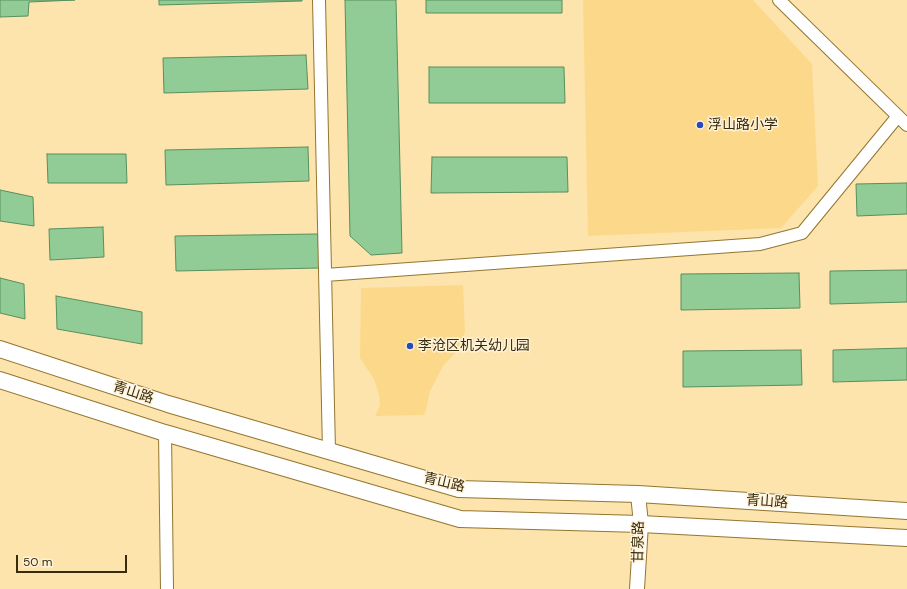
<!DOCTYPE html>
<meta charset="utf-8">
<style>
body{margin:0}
#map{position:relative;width:907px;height:589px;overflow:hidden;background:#fde3ac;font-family:"DM Sans",sans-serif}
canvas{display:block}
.scale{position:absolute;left:16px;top:555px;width:111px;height:18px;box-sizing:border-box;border:2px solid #382c0f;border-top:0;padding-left:5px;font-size:12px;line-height:14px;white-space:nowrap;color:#382c0f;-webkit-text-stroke:3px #fff2d7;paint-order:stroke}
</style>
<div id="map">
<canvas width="907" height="589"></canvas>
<div class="scale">50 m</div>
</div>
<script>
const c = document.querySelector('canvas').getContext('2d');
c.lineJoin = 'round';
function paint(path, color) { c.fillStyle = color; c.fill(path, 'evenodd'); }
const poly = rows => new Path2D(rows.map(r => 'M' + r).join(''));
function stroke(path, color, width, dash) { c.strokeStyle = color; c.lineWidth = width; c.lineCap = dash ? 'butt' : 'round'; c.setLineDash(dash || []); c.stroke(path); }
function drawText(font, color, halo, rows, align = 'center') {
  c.font = font + ' "DM Sans","Noto Sans SC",sans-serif'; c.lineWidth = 3; c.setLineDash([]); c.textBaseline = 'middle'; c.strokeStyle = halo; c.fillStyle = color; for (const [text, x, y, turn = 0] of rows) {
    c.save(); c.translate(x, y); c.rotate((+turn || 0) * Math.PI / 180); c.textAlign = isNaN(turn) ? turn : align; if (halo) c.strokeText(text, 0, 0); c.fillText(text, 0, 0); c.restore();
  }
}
paint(poly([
 [583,0,753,0,812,64,818,186,781,228,588,236],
 [463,285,465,332,456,352,443,366,430,391,426,410,424,415,375,416,380,405,379,395,374,379,360,358,361,288]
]), '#fcd98a');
const building = poly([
 [0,0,75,0,29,2,28,16,0,17,0,0],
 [159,0,302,0,302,1,159,5,159,0],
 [345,0,396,0,402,253,371,255,350,236,345,0],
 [426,0,562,0,562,13,426,13,426,0],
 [306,55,308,89,164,93,163,58,306,55],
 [429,67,564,67,565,103,429,103,429,67],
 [308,147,309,181,166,185,165,150,308,147],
 [47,154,126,154,127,183,48,183,47,154],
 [432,157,567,157,568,192,431,193,432,157],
 [907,183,907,214,857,216,856,184,907,183],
 [0,190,33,197,34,226,0,221,0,190],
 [103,227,104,257,50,260,49,229,103,227],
 [318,234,319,268,176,271,175,236,318,234],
 [907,270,907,302,830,304,830,271,907,270],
 [799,273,800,308,681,310,681,274,799,273],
 [0,278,24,284,25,319,0,313,0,278],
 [56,296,142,312,142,344,57,329,56,296],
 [907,348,907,380,833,382,833,350,907,348],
 [801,350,802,385,683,387,683,351,801,350]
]);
paint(building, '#91cb95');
stroke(building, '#588f5d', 1);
const minor = poly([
 [319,0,329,451],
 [779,0,907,125],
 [325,275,760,244,802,233,898,116],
 [165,433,167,589]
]);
const tertiary = poly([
 [637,589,641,524,638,494]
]);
const secondary = poly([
 [0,349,168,404,459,489,638,494,907,511],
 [0,380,165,433,460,519,641,524,907,538]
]);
stroke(minor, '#93762f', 14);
stroke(tertiary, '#93762f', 16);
stroke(secondary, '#93762f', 18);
stroke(minor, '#fff', 12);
stroke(tertiary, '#fff', 14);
stroke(secondary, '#fff', 16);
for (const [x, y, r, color] of [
 [700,125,4,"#294aba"],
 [410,346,4,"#294aba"]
]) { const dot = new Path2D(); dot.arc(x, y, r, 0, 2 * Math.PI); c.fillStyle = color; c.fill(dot); stroke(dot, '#fff2d7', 1.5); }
drawText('14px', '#382c0f', '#fff2d7', [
 ["浮山路小学",708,125],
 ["李沧区机关幼儿园",418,346]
], 'left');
drawText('14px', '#382c0f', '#fff2d7', [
 ["青山路",133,393,18],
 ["青山路",444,483,13],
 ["青山路",767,502,4],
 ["甘泉路",639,542,-89]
]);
</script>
